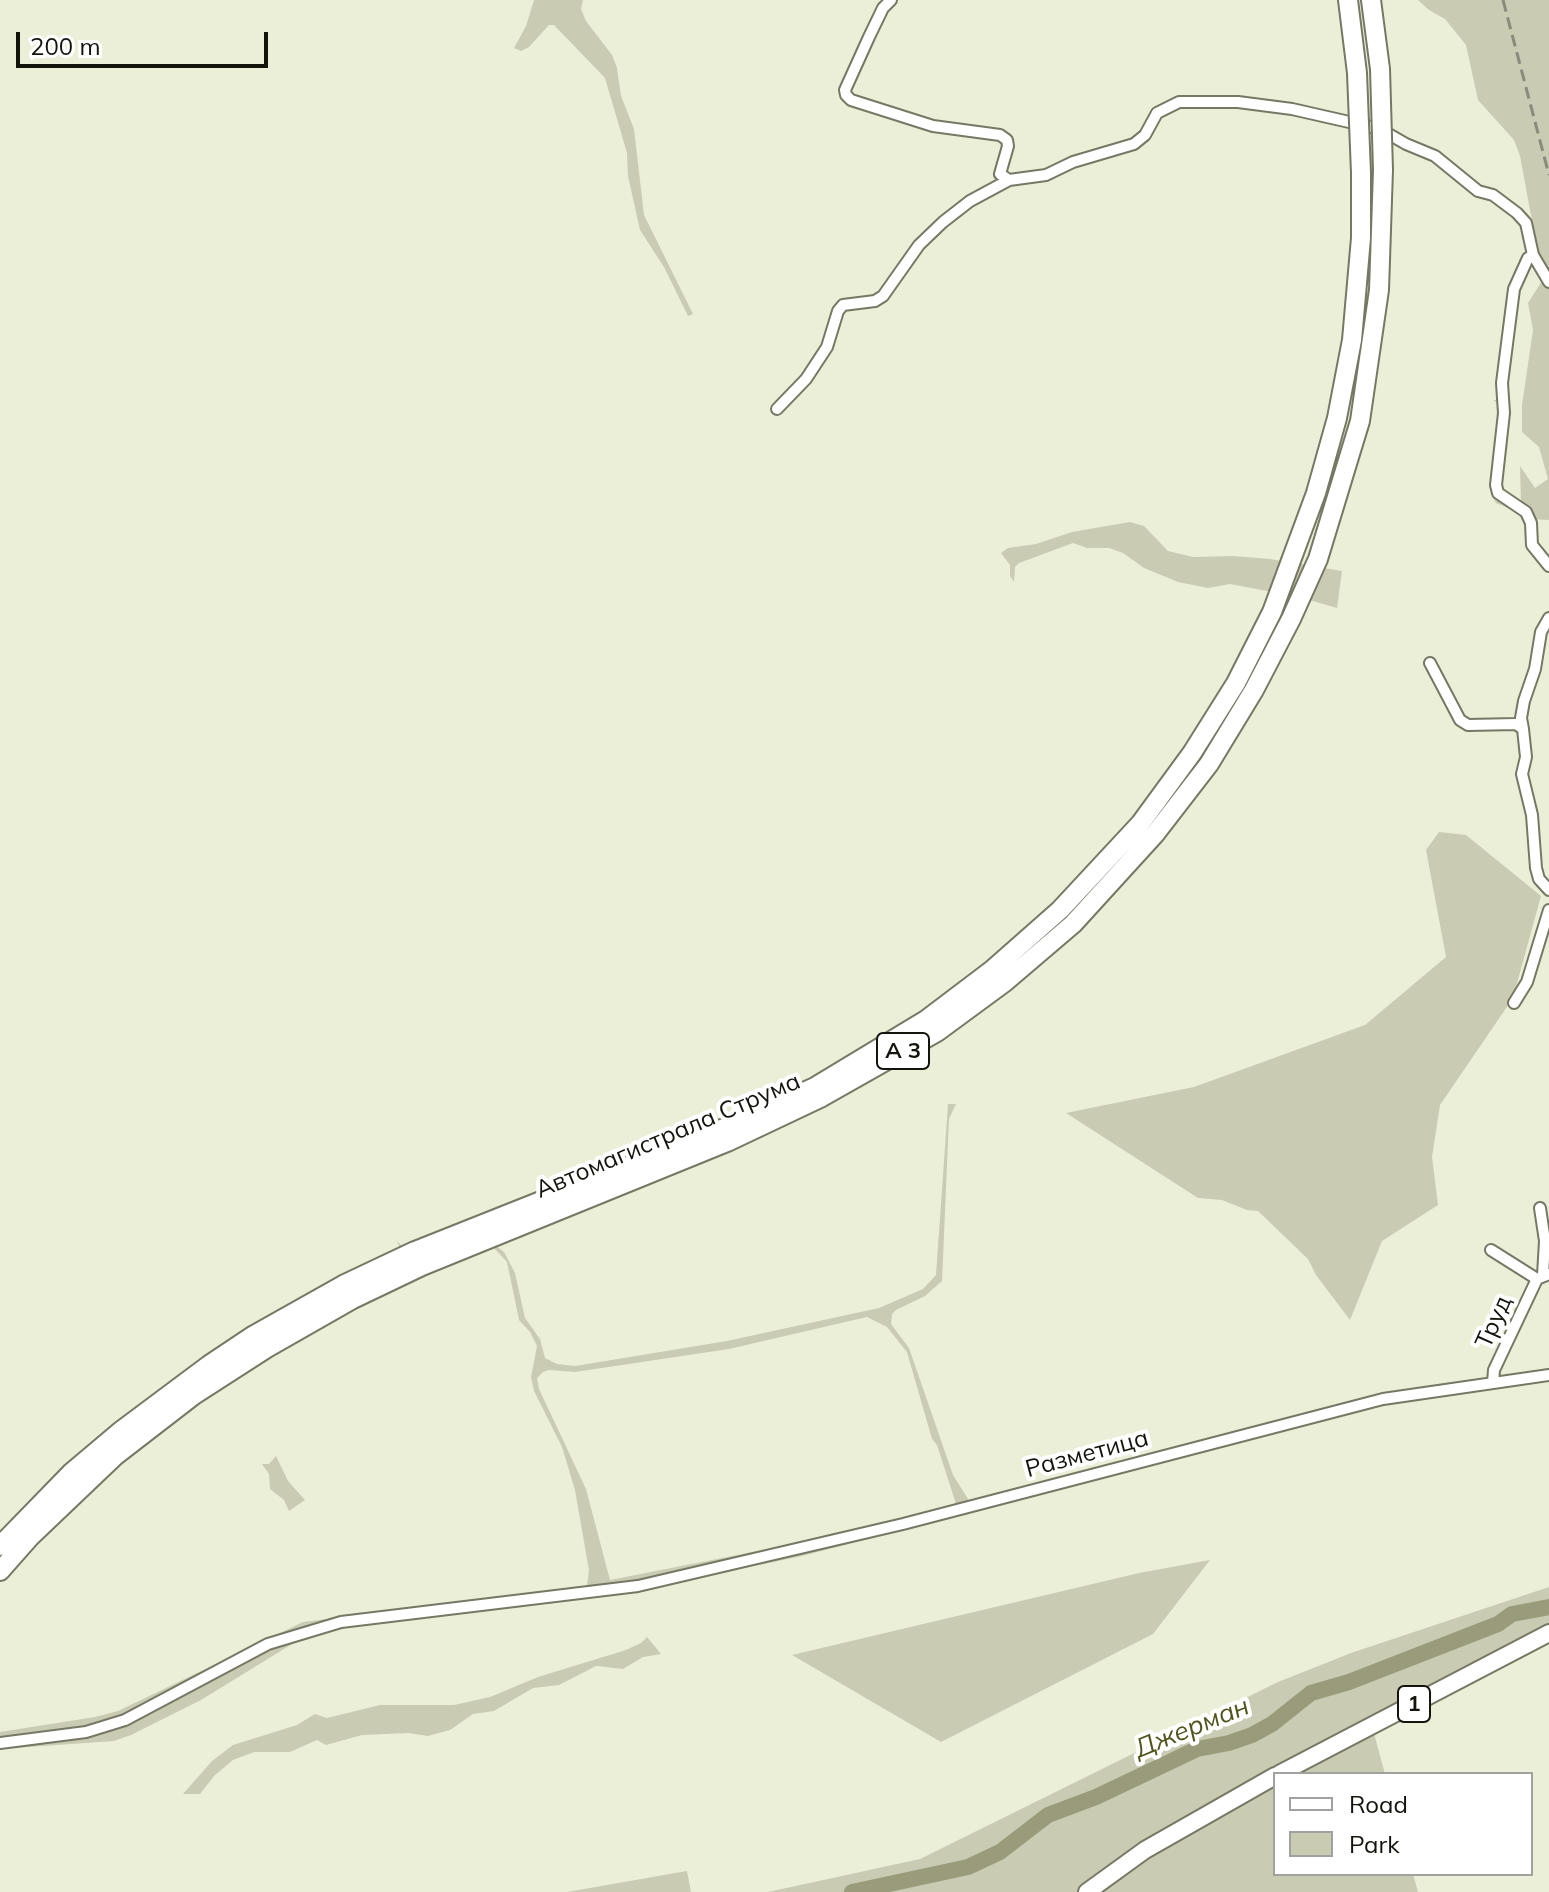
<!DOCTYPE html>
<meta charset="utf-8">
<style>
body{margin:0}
#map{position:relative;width:1549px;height:1892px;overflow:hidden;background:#ecefd8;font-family:Mulish,sans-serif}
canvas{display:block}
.legend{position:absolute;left:1273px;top:1772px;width:260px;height:104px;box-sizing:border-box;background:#fff;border:2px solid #a1a19e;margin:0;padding:10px 14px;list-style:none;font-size:24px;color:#14140d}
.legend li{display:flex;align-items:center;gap:16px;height:40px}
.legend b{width:40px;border:2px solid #a1a19e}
.scale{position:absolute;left:16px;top:32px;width:252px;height:36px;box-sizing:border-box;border:4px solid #14140d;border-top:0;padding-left:10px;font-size:24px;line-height:28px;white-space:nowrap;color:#14140d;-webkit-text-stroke:6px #fff;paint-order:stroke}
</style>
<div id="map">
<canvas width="1549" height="1892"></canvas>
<ul class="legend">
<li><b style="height:10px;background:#fff"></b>Road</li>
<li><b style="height:22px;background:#c9cbb3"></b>Park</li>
</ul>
<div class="scale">200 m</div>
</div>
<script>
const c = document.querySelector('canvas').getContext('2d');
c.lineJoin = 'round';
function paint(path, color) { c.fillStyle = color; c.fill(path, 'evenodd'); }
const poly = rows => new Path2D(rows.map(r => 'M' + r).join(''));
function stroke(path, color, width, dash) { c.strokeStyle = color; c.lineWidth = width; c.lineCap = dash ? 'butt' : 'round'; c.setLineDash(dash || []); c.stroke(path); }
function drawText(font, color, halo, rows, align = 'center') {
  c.font = font + ' Mulish,sans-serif'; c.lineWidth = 8; c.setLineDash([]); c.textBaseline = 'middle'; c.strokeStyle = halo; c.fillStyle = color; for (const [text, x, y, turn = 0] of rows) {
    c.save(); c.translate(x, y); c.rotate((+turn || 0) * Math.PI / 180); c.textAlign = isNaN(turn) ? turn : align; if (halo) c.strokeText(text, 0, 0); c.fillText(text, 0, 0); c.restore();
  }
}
paint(poly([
 [534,0,583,0,581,9,586,21,612,55,617,68,621,96,634,129,644,215,693,314,688,316,664,267,640,230,628,176,627,153,605,78,554,25,549,25,529,47,521,51,514,48,526,26],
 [1418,0,1549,0,1549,520,1529,519,1516,511,1496,503,1492,496,1502,407,1493,400,1496,400,1504,317,1509,294,1535,237,1520,156,1514,140,1478,100,1466,45,1445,19,1429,10],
 [1529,259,1542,281,1528,303,1533,330,1522,405,1522,432,1539,447,1548,479,1535,488,1520,466,1521,504,1498,492,1515,289],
 [1130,522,1144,526,1168,551,1193,557,1233,556,1270,559,1342,571,1337,608,1299,597,1230,584,1208,588,1178,582,1144,568,1123,553,1109,548,1087,548,1073,543,1019,563,1015,567,1014,582,1010,576,1010,565,1001,553,1008,548,1036,544,1072,532],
 [1439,832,1466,835,1541,896,1513,998,1440,1105,1432,1157,1438,1205,1382,1241,1350,1320,1316,1275,1308,1259,1258,1211,1247,1210,1222,1200,1198,1198,1066,1113,1194,1087,1365,1025,1446,957,1426,850],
 [948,1104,956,1104,949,1119,942,1281,925,1296,896,1310,892,1314,891,1324,909,1348,953,1475,970,1502,1071,1474,1076,1485,802,1556,653,1587,360,1623,305,1636,201,1700,131,1735,114,1741,0,1749,0,1732,95,1717,118,1711,303,1622,587,1586,589,1570,575,1490,562,1447,534,1391,531,1377,537,1346,530,1332,519,1320,507,1262,494,1248,484,1246,401,1249,396,1240,403,1247,495,1245,504,1252,515,1273,525,1318,540,1339,545,1358,557,1364,575,1366,727,1341,879,1308,923,1289,936,1275],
 [867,1317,887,1327,907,1352,932,1439,937,1445,956,1504,839,1535,610,1580,586,1489,539,1389,537,1378,543,1372,549,1370,575,1372,729,1349],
 [276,1456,288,1481,305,1500,289,1511,284,1500,270,1489,269,1474,262,1464,269,1464],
 [1210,1560,1153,1634,941,1742,792,1655,1139,1573],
 [1549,1587,1549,1634,1372,1726,1385,1774,1275,1774,1275,1874,1413,1874,1418,1892,768,1892,920,1859,1278,1682,1351,1653],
 [647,1637,661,1654,643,1657,623,1669,596,1666,559,1685,533,1688,494,1711,473,1714,450,1730,428,1736,408,1733,362,1735,326,1745,317,1740,290,1752,254,1752,233,1760,214,1776,200,1794,183,1794,212,1761,233,1745,297,1725,315,1714,327,1718,380,1705,454,1705,490,1697,538,1677,626,1650,641,1643],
 [687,1871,691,1892,567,1892]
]), '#c9cbb3');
stroke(poly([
 [852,1892,968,1867,1000,1852,1048,1815,1096,1797,1197,1749,1229,1743,1252,1735,1272,1724,1311,1693,1349,1682,1498,1624,1512,1614,1549,1607]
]), '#999b7a', 16);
const minor = poly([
 [891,0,883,8,869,37,845,90,846,95,851,100,933,126,1000,135,1007,140,1008,146,1000,174,1009,180],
 [1533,255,1528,258,1514,289,1502,383,1504,413,1496,485,1498,493,1526,512,1531,523,1532,545,1549,566],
 [777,409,806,379,827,347,838,311,843,305,875,301,883,296,919,245,943,222,970,201,1009,180,1046,175,1073,162,1134,144,1145,135,1157,113,1179,102,1238,102,1292,109,1380,129,1406,144,1435,156,1478,191,1493,195,1517,213,1526,223,1533,255,1549,282],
 [1430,663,1460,720,1468,725,1516,724,1523,729,1526,757,1522,774,1532,815,1536,868,1539,879,1549,890],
 [1523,729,1521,718,1524,701,1535,669,1541,632,1549,618],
 [1514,1003,1527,982,1549,910],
 [1540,1208,1545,1241,1543,1275],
 [1491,1250,1537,1279,1549,1274],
 [1493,1383,1494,1370,1537,1279],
 [0,1743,86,1732,125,1720,268,1644,341,1622,638,1586,903,1524,1383,1399,1549,1375]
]);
const primary = poly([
 [1279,1774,1549,1633],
 [1087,1892,1145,1850,1275,1776]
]);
const motorway = poly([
 [1348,0,1357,73],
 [1371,0,1380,69],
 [0,1546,71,1473,122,1430,209,1365,254,1335,343,1285,415,1251,722,1129,815,1087,926,1020,992,970,1060,910,1140,824,1192,753,1236,683,1272,612,1316,493,1337,418,1352,340,1361,238,1361,173],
 [0,1571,30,1537,115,1456,194,1395,267,1348,353,1299,422,1266,727,1142,822,1097,937,1032,1005,982,1073,924,1155,834,1209,764,1254,690,1291,619,1318,559,1360,421,1379,290,1383,170]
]);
stroke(minor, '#767864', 14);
stroke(primary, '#767864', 20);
stroke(motorway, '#767864', 22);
stroke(minor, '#fff', 10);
stroke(primary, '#fff', 16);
stroke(motorway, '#fff', 18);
stroke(poly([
 [1503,0,1549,175]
]), '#8a8b7c', 3, [12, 6]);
const motorwayBridge = poly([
 [1380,69,1383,170],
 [1357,73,1361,173]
]);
stroke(motorwayBridge, '#767864', 22, []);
stroke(motorwayBridge, '#fff', 18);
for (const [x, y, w] of [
 [903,1051,52],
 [1414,1704,32]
]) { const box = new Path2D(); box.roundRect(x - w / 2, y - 18, w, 36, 6); c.fillStyle = '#fff'; c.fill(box); stroke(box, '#14140d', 2); }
drawText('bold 22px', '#14140d', null, [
 ["A 3",903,1051],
 ["1",1414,1704]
]);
drawText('24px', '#14140d', '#fff', [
 ["Автомагистрала Струма",668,1136,-23],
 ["Труд",1494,1322,-66],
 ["Разметица",1087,1454,-15]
]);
drawText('italic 26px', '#52541d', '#fff', [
 ["Джерман",1192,1728,-22]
]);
</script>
